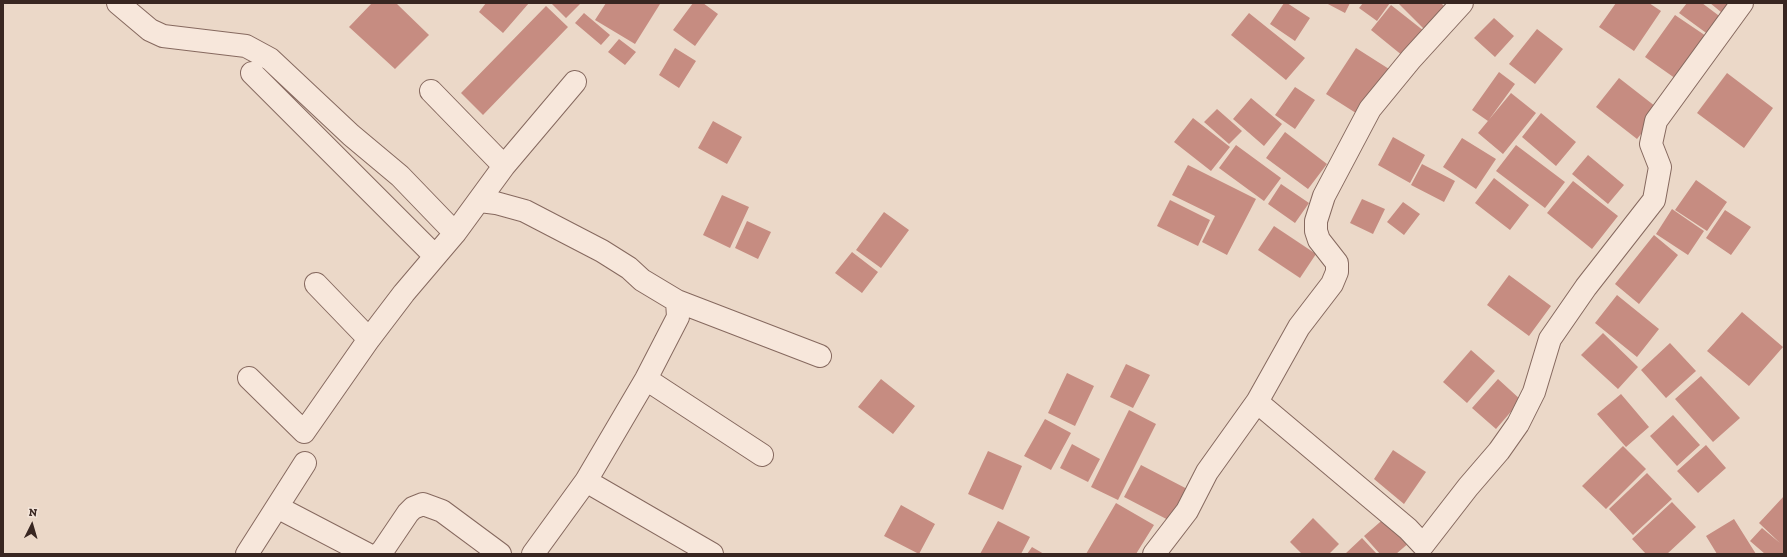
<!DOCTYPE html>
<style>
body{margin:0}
#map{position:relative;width:1787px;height:557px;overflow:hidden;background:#ebd8c8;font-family:"Zilla Slab",serif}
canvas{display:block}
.frame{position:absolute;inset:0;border:4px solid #382621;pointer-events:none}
.north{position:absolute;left:12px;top:505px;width:40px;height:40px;-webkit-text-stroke:3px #f3e4d8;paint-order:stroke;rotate:5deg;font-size:11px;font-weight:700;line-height:16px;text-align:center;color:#382621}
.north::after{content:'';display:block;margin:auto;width:14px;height:18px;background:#382621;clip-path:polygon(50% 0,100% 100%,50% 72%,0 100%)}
</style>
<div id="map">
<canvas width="1787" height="557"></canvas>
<div class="frame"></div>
<div class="north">N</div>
</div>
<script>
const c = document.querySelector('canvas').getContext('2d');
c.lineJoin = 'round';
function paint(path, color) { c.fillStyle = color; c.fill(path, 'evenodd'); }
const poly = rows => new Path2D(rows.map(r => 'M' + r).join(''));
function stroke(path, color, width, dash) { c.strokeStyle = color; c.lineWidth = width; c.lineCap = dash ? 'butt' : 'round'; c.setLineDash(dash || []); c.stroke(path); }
paint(poly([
 [372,3,396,3,429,35,395,69,349,27],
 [486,3,529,3,503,33,479,12],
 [551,3,581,3,566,18],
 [606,3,658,3,660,4,635,44,595,20],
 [693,3,703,3,718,14,695,46,673,30],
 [1284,3,1287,3,1310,18,1295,41,1270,24],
 [1326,3,1350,3,1345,13],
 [1363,3,1390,3,1377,21,1359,8],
 [1398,3,1441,3,1450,12,1428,33],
 [1616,3,1649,3,1661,11,1634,51,1599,27],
 [1687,3,1702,3,1722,18,1709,35,1679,13],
 [1710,3,1739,3,1727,17],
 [1391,5,1424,31,1403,56,1371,30],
 [546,6,568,27,483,115,461,93],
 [584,13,610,35,601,45,575,23],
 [1249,13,1305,58,1286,80,1231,35],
 [1675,15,1709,38,1679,81,1645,57],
 [1494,18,1514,36,1495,57,1474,38],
 [1537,29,1563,49,1535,84,1509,64],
 [619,39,636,52,625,65,608,52],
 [675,48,696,61,679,88,659,75],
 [1356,48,1389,69,1359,115,1326,94],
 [1499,72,1515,84,1488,121,1472,110],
 [1727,73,1773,108,1744,148,1697,113],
 [1619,78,1660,110,1637,139,1596,107],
 [1295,87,1315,100,1295,129,1275,115],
 [1511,93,1536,113,1503,154,1478,133],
 [1251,98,1282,124,1264,146,1233,119],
 [1217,109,1242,131,1229,144,1204,122],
 [1541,113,1576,142,1556,166,1522,137],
 [1193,118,1230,147,1211,171,1174,142],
 [713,121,742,137,727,164,698,148],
 [1285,132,1327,164,1308,189,1266,158],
 [1393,137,1425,155,1410,183,1378,165],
 [1462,138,1496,159,1476,189,1443,167],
 [1236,145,1281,178,1264,201,1219,168],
 [1516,145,1565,182,1545,208,1496,171],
 [1588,155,1624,185,1608,204,1572,174],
 [1422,164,1455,181,1444,202,1411,185],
 [1188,165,1256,199,1227,255,1202,242,1215,216,1172,195],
 [1494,178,1529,205,1510,230,1475,203],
 [1696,180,1727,202,1707,231,1675,210],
 [1573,181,1618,216,1592,249,1547,213],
 [1281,184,1309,203,1295,223,1268,204],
 [722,195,749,207,730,248,703,235],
 [1362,199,1385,209,1373,234,1350,223],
 [1170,200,1210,220,1198,246,1157,226],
 [1403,202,1420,214,1404,235,1387,222],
 [1672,209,1704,231,1688,255,1656,234],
 [1725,210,1751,227,1731,255,1706,238],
 [884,212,909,230,881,268,856,250],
 [747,221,771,232,758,259,735,248],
 [1274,226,1316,254,1300,278,1258,250],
 [1654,235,1678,255,1639,304,1615,284],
 [852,252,878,272,862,293,835,273],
 [1509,275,1551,306,1529,336,1487,305],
 [1617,295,1659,329,1637,357,1595,323],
 [1742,312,1783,347,1749,386,1707,351],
 [1603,333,1638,367,1618,389,1581,355],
 [1670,343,1696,371,1666,398,1641,370],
 [1471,350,1495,371,1467,403,1443,382],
 [1126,364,1150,375,1133,408,1110,397],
 [1067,373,1094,386,1075,426,1048,413],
 [1701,376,1740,418,1713,442,1675,399],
 [881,379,915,406,893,434,858,407],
 [1498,379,1521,400,1496,429,1472,408],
 [1621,394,1649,427,1626,447,1597,414],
 [1129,410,1156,424,1118,500,1091,487],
 [1673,415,1700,445,1677,466,1650,436],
 [1045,419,1071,433,1051,470,1024,456],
 [1072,444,1100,459,1088,482,1060,468],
 [1706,445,1726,468,1698,493,1677,471],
 [1623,446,1646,469,1606,509,1582,486],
 [1393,450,1426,472,1404,504,1374,479],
 [988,451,1022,466,1003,510,968,494],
 [1141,465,1193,492,1176,524,1124,497],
 [1647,473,1672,499,1633,535,1609,509],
 [1784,496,1784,554,1765,554,1750,541,1762,528,1780,543,1759,523],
 [1672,502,1696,527,1667,554,1646,554,1632,539],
 [1116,503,1154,525,1136,554,1086,554],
 [901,505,935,524,919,554,884,536],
 [1387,516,1410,542,1396,554,1380,554,1364,536],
 [1313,518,1339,544,1329,554,1302,554,1290,542],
 [1734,519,1756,554,1717,554,1706,536],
 [998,521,1030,537,1021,554,980,554],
 [1362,538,1377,554,1345,554],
 [1032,547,1044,554,1027,554]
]), '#c68c81');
const minor = poly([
 [118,3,150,30,163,36,246,46,270,59,351,135,400,176,455,233],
 [252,73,435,256],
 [504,166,575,82],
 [480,201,496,203,525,211,602,251,629,268,642,280,677,301,678,317,646,379,586,481,533,554],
 [316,284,369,339],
 [677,301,820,356],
 [249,378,304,432,369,339,404,293,455,233,504,166,431,91],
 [646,379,762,455],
 [1257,402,1408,529,1423,545,1468,487,1499,451,1518,424,1534,392,1550,339,1586,287,1654,200,1660,167,1651,144,1656,121,1742,3],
 [586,481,712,554],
 [277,507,367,554],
 [247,554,305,463],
 [379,554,383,550,408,513,413,508,423,504,442,511,500,554],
 [1154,554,1187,511,1207,472,1257,402,1299,327,1332,284,1337,272,1337,263,1319,240,1316,231,1316,221,1324,196,1370,109,1411,59,1462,3]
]);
stroke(minor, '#86695f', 24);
stroke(minor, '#f7e7db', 22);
</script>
